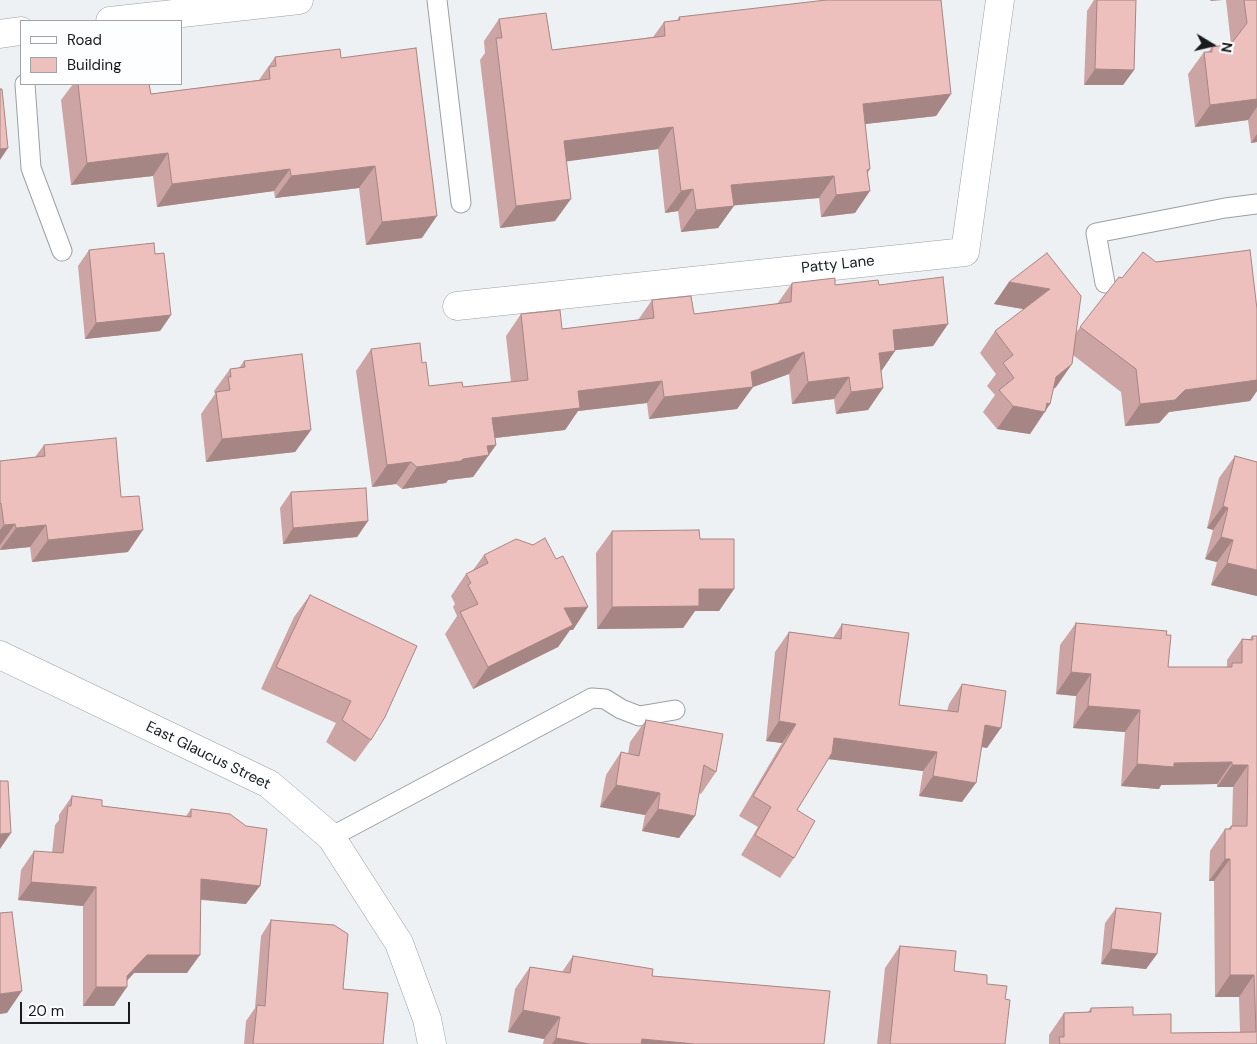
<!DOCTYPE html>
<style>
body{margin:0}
#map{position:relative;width:1257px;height:1044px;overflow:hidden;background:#eef1f3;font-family:"DM Sans",sans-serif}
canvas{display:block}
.legend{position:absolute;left:20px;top:20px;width:162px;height:65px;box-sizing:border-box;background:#fdfeff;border:1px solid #a2a3a4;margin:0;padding:6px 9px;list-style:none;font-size:15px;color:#191a1b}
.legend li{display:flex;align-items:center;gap:10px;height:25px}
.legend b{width:25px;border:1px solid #a2a3a4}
.north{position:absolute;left:1187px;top:20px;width:50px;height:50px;-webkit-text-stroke:4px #fdfeff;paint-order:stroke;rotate:99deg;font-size:14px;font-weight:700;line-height:20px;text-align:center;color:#191a1b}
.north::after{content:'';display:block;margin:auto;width:18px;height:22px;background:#191a1b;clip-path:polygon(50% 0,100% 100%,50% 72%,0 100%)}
.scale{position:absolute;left:20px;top:1002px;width:110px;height:22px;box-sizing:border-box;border:2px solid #191a1b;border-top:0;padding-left:6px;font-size:15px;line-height:18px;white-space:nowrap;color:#191a1b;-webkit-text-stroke:4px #fdfeff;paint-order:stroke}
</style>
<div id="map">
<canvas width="1257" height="1044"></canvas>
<ul class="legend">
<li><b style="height:6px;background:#fff"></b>Road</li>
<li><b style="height:14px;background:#edbfbd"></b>Building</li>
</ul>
<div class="north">N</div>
<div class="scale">20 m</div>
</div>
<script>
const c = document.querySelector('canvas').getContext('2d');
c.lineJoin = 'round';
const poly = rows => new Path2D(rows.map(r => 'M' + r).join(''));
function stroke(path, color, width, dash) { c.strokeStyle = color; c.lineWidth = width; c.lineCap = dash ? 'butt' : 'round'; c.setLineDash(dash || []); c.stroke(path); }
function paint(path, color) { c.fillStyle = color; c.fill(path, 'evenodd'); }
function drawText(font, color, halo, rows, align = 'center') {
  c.font = font + ' "DM Sans",sans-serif'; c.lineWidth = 4; c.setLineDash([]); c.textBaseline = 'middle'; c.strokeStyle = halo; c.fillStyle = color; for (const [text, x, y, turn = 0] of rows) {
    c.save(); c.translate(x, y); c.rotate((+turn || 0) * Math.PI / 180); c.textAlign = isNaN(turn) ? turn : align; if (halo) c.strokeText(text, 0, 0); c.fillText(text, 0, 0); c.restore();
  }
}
const lane = poly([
 [437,0,461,203],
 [25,84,31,168,62,251],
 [1105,283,1096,233,1225,208,1257,204],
 [331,837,592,698,605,699,621,709,639,716,675,710]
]);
const street = poly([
 [110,21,299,0],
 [0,34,21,31],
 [457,306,965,252,1000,0],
 [0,655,269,784,331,837,399,943,427,1019,432,1044]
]);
stroke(lane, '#9d9fa2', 21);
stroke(street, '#9d9fa2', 29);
stroke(lane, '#fff', 19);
stroke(street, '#fff', 28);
paint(poly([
 [1094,0,1136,0,1134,70,1123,85,1084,85,1087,11],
 [1226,0,1257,0,1257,142,1251,143,1248,120,1195,127,1188,74,1204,52,1208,52,1212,47,1231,44],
 [679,17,951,94,936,116,865,124,870,169,868,173,855,213,821,217,819,198,734,205,718,228,681,232,678,211,665,213,658,149,566,161,555,221,500,228,480,60,485,53,484,41,499,19,552,50,653,37,664,22,677,21],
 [275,57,341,58,422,238,366,245,359,188,275,198,274,191,157,207,153,176,71,185,61,100,73,84,149,84,151,94,259,80],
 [89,250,171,315,160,331,85,339,78,266],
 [1156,262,1257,309,1257,391,1250,401,1169,412,1159,423,1125,426,1121,392,1073,355,1072,364,1056,387,1053,389,1050,404,1030,434,997,429,983,412,995,395,987,386,996,374,980,353,995,331,1024,309,994,304,1009,282,1076,333,1080,327,1122,278],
 [792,283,835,285,879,285,948,324,933,346,895,350,895,351,881,371,883,388,868,410,836,414,834,399,792,404,789,374,753,387,737,409,649,419,647,403,578,411,565,430,495,438,496,445,473,477,448,480,446,483,402,489,396,484,372,487,356,371,371,349,422,363,429,386,463,387,511,382,506,336,521,314,562,329,638,320,652,300,694,314,777,304],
 [244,361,311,430,295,452,206,462,201,414,215,394,214,391,230,369,239,368],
 [44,445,121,497,128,552,32,562,30,547,0,550,0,461,35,457],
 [1235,456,1257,462,1257,596,1211,585,1217,562,1205,559,1213,530,1207,528,1219,478],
 [291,492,368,521,357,537,283,544,280,508],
 [612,531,700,539,734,589,719,611,695,611,683,628,597,629,596,553],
 [484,555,573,630,570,630,558,647,473,689,445,634,457,616,453,607,455,604,451,596,466,574,473,570],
 [310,595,371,740,355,762,326,742,336,723,261,689,294,617],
 [1076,623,1166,635,1168,667,1227,667,1227,660,1242,639,1250,639,1252,636,1257,1044,1049,1044,1049,1035,1064,1013,1088,1012,1091,1008,1133,1015,1171,1033,1240,1032,1239,997,1215,997,1214,881,1209,881,1210,851,1225,829,1228,829,1231,826,1232,826,1233,787,1217,787,1217,784,1161,785,1159,789,1121,786,1125,732,1073,728,1076,696,1056,694,1060,645],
 [842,624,899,705,947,711,949,704,962,684,987,748,982,747,962,802,919,796,923,771,828,759,797,810,794,858,780,878,741,855,758,827,739,816,782,743,766,741,775,652,789,632,833,638],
 [646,720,716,772,701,794,699,793,679,838,642,831,645,815,600,807,606,775,621,752,628,754,630,742],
 [72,796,102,806,186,816,191,809,246,904,201,900,187,973,134,973,127,981,114,1006,83,1006,83,906,18,900,21,870,34,851,52,853,55,825,59,820,59,815],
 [1116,908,1157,954,1146,969,1101,964,1105,923],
 [271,920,343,989,383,1044,244,1044,246,1021,255,1008,261,936],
 [900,946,954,971,987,984,1005,999,1005,1044,877,1044,885,968],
 [573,956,652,976,824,1044,543,1044,544,1039,508,1032,515,989,530,967,562,972]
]), '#cca4a3');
paint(poly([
 [1211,0,1223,0,1210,1],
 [1095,69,1134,70,1123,85,1084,85],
 [951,94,936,116,848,126,863,104],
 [1257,99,1257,107,1248,120,1195,127,1210,105],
 [673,127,658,149,548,164,564,141],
 [1257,134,1257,142,1251,143],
 [8,148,0,160,0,149],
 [168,153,153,176,71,185,87,163],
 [375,166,359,188,275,198,291,176],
 [290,169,274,191,157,207,172,184],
 [834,176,819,198,716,207,731,185],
 [693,189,678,211,665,213,681,191],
 [870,191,855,213,821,217,836,195],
 [571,199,555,221,500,228,516,206],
 [734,206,718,228,681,232,696,210],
 [437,216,422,238,366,245,382,222],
 [1009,282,1050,289,1034,311,994,304],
 [171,315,160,331,85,339,96,323],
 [948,324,933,346,878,352,893,330],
 [895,351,880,373,879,353],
 [804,352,789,374,753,387,737,409,649,419,664,397,751,372],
 [1072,364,1056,387,1040,399,1056,377],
 [849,377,834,399,792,404,808,382],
 [1257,380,1257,391,1250,401,1169,412,1159,423,1125,426,1140,404,1185,390],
 [662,381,647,403,578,411,565,430,477,440,492,418,578,391],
 [883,388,868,410,836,414,851,392],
 [1047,403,1050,404,1030,434,997,429,1013,406],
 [311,430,295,452,206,462,222,439],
 [496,445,473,477,448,480,446,483,402,489,417,467,487,446],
 [411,462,396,484,372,487,387,465],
 [1223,506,1228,508,1213,530,1207,528],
 [368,521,357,537,283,544,293,528],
 [15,524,0,545,0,530,4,525],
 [46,525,30,547,0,550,16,528],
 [143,530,128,552,32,562,48,540],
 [1221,537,1233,540,1217,562,1205,559],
 [1227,563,1257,570,1257,596,1211,585],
 [699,589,734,589,719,611,695,611,683,628,597,629,612,607],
 [588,607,573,630,570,630,558,647,473,689,488,667,564,608],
 [1071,672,1091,674,1076,696,1056,694],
 [1088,706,1140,710,1125,732,1073,728],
 [779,721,796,724,782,743,766,741],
 [985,725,1001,728,987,748,971,745],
 [834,738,937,752,923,771,820,758],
 [1232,762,1217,784,1161,785,1159,789,1121,786,1137,764],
 [1232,765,1248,765,1233,787,1217,787],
 [933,776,976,783,962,802,919,796],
 [616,785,660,793,645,815,600,807],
 [658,809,695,816,679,838,642,831],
 [11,833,0,849,0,834],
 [1225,859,1230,859,1214,881,1209,881],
 [201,879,260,886,246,904,188,898],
 [31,882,96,887,83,906,18,900],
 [1111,949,1157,954,1146,969,1101,964],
 [147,955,200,955,187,973,134,973,121,987,127,987,114,1006,83,1006,96,987,127,976],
 [1230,975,1254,975,1239,997,1215,997],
 [22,991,7,1013,0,1014,0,994],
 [523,1010,560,1017,544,1039,508,1032],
 [556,1038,590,1044,552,1044],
 [642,1039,695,1044,639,1044]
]), '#a68684');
const building = poly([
 [826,0,941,0,951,94,863,104,870,169,867,170,870,191,836,195,834,176,731,185,734,206,696,210,693,189,681,191,673,127,564,141,571,199,516,206,496,38,502,38,499,19,546,13,552,50,665,36,664,22,680,20,679,17,826,0],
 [1097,0,1136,0,1134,70,1095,69,1097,0],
 [1244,0,1257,0,1257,99,1210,105,1204,52,1212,52,1212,47,1231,44,1247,23,1244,0],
 [416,48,437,216,382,222,375,166,291,176,290,169,172,184,168,153,87,163,78,84,149,84,151,94,270,79,269,67,276,66,275,57,340,49,341,58,416,48],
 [0,89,2,89,8,148,0,149,0,89],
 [154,243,155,254,164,253,171,315,96,323,89,250,154,243],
 [1250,250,1257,309,1257,380,1185,390,1175,400,1140,404,1136,369,1080,327,1119,277,1122,278,1143,252,1156,262,1250,250],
 [1047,253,1081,296,1072,364,1056,377,1050,404,1047,403,1045,412,1013,406,999,390,1014,378,1003,363,1013,355,995,331,1050,289,1009,282,1047,253],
 [943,277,948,324,893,330,895,351,879,353,883,388,851,392,849,377,808,382,804,352,751,372,753,387,664,397,662,381,578,391,580,408,492,418,496,445,487,446,489,455,463,459,461,461,417,467,411,462,387,465,371,349,420,343,422,363,426,362,429,386,462,382,463,387,528,380,521,314,560,310,562,329,654,318,652,300,691,296,694,314,791,302,792,283,835,278,835,285,878,280,879,285,943,277],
 [302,354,311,430,222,439,216,392,230,390,228,377,231,377,230,369,245,367,244,361,302,354],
 [116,438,121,497,139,496,143,530,48,540,46,525,16,528,15,524,4,525,1,503,0,503,0,461,45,456,44,445,116,438],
 [1235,456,1257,462,1257,570,1227,563,1233,540,1221,537,1228,508,1223,506,1235,456],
 [366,488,368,521,293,528,291,492,366,488],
 [699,530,700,539,734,539,734,589,699,589,699,606,612,607,612,531,699,530],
 [545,538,556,559,563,556,588,607,564,608,573,625,488,667,460,612,478,604,468,585,471,583,466,574,488,563,484,555,516,539,533,545,545,538],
 [310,595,417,646,385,717,371,740,342,720,351,701,276,667,310,595],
 [1076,623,1167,631,1166,635,1171,635,1168,667,1232,667,1232,663,1242,663,1242,639,1253,640,1252,636,1257,636,1257,1044,1060,1044,1059,1037,1064,1037,1064,1013,1091,1012,1091,1008,1133,1007,1133,1015,1171,1014,1171,1033,1256,1032,1254,975,1230,975,1230,859,1225,859,1225,829,1231,829,1231,826,1247,826,1248,765,1232,765,1232,762,1174,763,1174,767,1137,764,1140,710,1088,706,1091,674,1071,672,1076,623],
 [842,624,909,633,899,705,958,712,962,684,1006,691,1001,728,985,725,976,783,933,776,937,752,834,738,832,753,797,810,815,821,794,858,755,835,771,807,753,796,796,724,779,721,789,632,841,639,842,624],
 [646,720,723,734,716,772,704,765,695,816,658,809,660,793,616,785,621,752,639,756,646,720],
 [0,781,8,781,11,833,0,834,0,781],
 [72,796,102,800,102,806,191,817,191,809,230,814,246,826,267,829,260,886,201,879,200,955,147,955,127,976,127,987,96,987,96,887,31,882,34,851,63,853,68,806,71,806,72,796],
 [1116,908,1161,913,1157,954,1111,949,1116,908],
 [12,912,22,991,0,994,0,913,12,912],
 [271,920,334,925,348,934,343,989,388,993,383,1044,253,1044,257,1005,265,1006,271,920],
 [900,946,956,951,954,971,987,975,987,984,1007,986,1005,999,1010,1000,1005,1044,890,1044,900,946],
 [573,956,653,969,652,976,830,991,824,1044,695,1044,642,1039,641,1044,590,1044,556,1038,560,1017,523,1010,530,967,570,973,573,956]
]);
paint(building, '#edbfbd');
stroke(building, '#a68684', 1);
drawText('15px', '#191a1b', '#fdfeff', [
 ["Patty Lane",838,265,-6],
 ["East Glaucus Street",208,756,26]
]);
</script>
